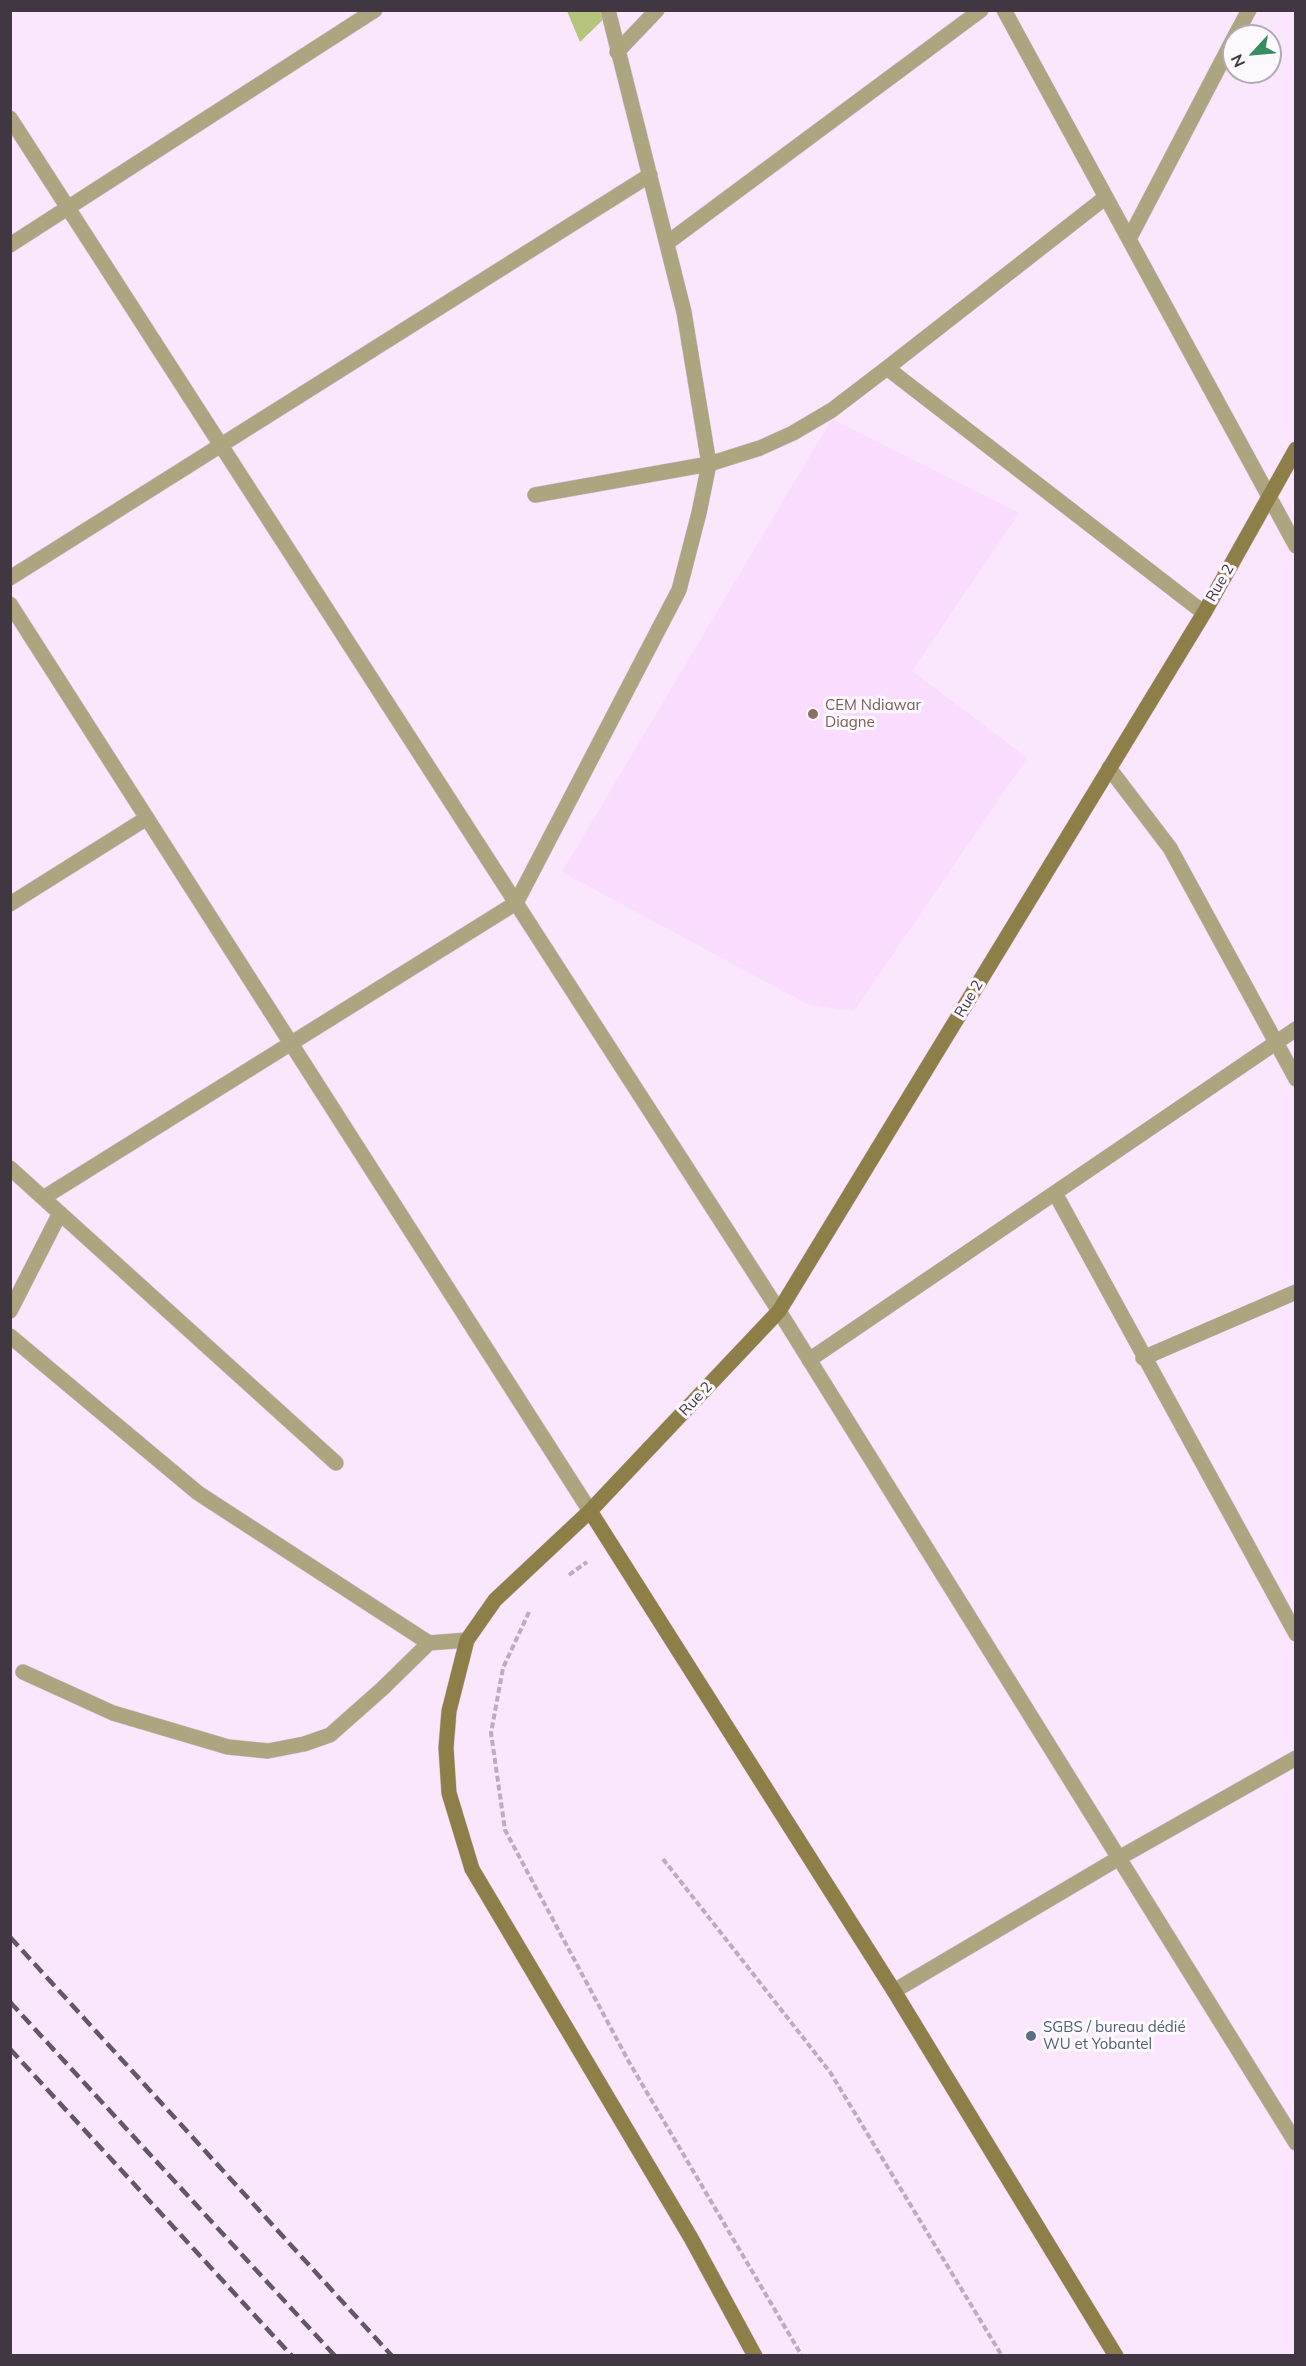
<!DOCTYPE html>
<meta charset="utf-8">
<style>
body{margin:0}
#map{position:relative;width:1306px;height:2366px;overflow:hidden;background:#fae6fd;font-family:Mulish,sans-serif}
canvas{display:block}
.frame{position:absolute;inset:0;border:12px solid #403742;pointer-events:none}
.north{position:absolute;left:1222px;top:24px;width:60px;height:60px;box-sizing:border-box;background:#fef9ff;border:2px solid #b2abb3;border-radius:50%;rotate:244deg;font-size:16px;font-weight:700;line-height:24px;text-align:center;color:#403742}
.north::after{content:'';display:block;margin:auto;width:21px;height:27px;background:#358d61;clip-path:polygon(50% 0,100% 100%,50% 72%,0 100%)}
</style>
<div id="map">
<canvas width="1306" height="2366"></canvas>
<div class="frame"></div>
<div class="north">N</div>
</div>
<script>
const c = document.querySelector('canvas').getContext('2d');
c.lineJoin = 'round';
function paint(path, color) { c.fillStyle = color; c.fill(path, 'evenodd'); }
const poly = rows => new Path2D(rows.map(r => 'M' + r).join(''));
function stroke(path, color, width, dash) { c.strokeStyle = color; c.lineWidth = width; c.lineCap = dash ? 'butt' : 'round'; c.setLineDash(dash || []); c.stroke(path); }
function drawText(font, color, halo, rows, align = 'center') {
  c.font = font + ' Mulish,sans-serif'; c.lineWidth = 6; c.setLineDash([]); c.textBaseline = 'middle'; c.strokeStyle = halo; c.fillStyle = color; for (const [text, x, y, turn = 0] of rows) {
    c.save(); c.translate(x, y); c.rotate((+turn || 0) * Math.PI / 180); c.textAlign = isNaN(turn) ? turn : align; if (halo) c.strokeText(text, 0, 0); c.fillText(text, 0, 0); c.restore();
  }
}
paint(poly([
 [832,419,1019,513,912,671,1027,758,854,1011,809,1005,562,872]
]), '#f9dcfe');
paint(poly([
 [567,11,612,11,580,42]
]), '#b5c57d');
const street = poly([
 [1004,10,1296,546],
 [1235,36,1249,10],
 [617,52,657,10],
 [10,118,779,1311,1296,2143],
 [1129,239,1234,38],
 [667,243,981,10],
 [10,245,375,10],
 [887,368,1204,613],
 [535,495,709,464,760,448,793,433,832,410,887,368,1106,197],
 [10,578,650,175],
 [10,604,590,1511],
 [1109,768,1170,848,1296,1079],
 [10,904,147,818],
 [10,1168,336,1463],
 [1055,1193,1296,1634],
 [43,1198,516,903,679,590,699,513,709,464,684,312,608,10],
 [10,1311,60,1213],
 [10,1336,198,1493,429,1643,467,1640],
 [1143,1358,1296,1292],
 [809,1360,1296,1029],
 [23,1672,113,1713,228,1747,268,1751,304,1744,330,1735,382,1689,429,1643],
 [894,1991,1119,1858,1296,1758]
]);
const secondary = poly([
 [590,1511,894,1991,1116,2356],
 [755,2356,691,2238,472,1869,449,1793,446,1748,449,1711,467,1640,495,1600,590,1511,779,1311,1204,613,1296,449]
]);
stroke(street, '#d5c3d8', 16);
stroke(secondary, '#d5c3d8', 16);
stroke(poly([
 [569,1575,587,1562],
 [529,1612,503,1668,491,1733,505,1830,629,2062,802,2356],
 [663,1859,830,2072,1002,2356]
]), '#bcacbf', 4, [6, 3]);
stroke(street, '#ada480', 15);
stroke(secondary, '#8e7f49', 15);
stroke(poly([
 [10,1937,392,2356],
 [10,2002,335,2356],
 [10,2049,292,2356]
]), '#625764', 4.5, [12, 6]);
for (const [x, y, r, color] of [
 [813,714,6,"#8d6e63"],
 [1031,2036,6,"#5c6f8a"]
]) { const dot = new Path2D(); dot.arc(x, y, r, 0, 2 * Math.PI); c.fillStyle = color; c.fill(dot); stroke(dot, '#fef9ff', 2); }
drawText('15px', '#403742', '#fef9ff', [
 ["Rue 2",1220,583,-60],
 ["Rue 2",969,999,-59],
 ["Rue 2",696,1399,-47]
]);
drawText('15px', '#785e54', '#fef9ff', [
 ["CEM Ndiawar",825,705],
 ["Diagne",825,722]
], 'left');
drawText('15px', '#4e5e75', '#fef9ff', [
 ["SGBS / bureau dédié",1043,2027],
 ["WU et Yobantel",1043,2044]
], 'left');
</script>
